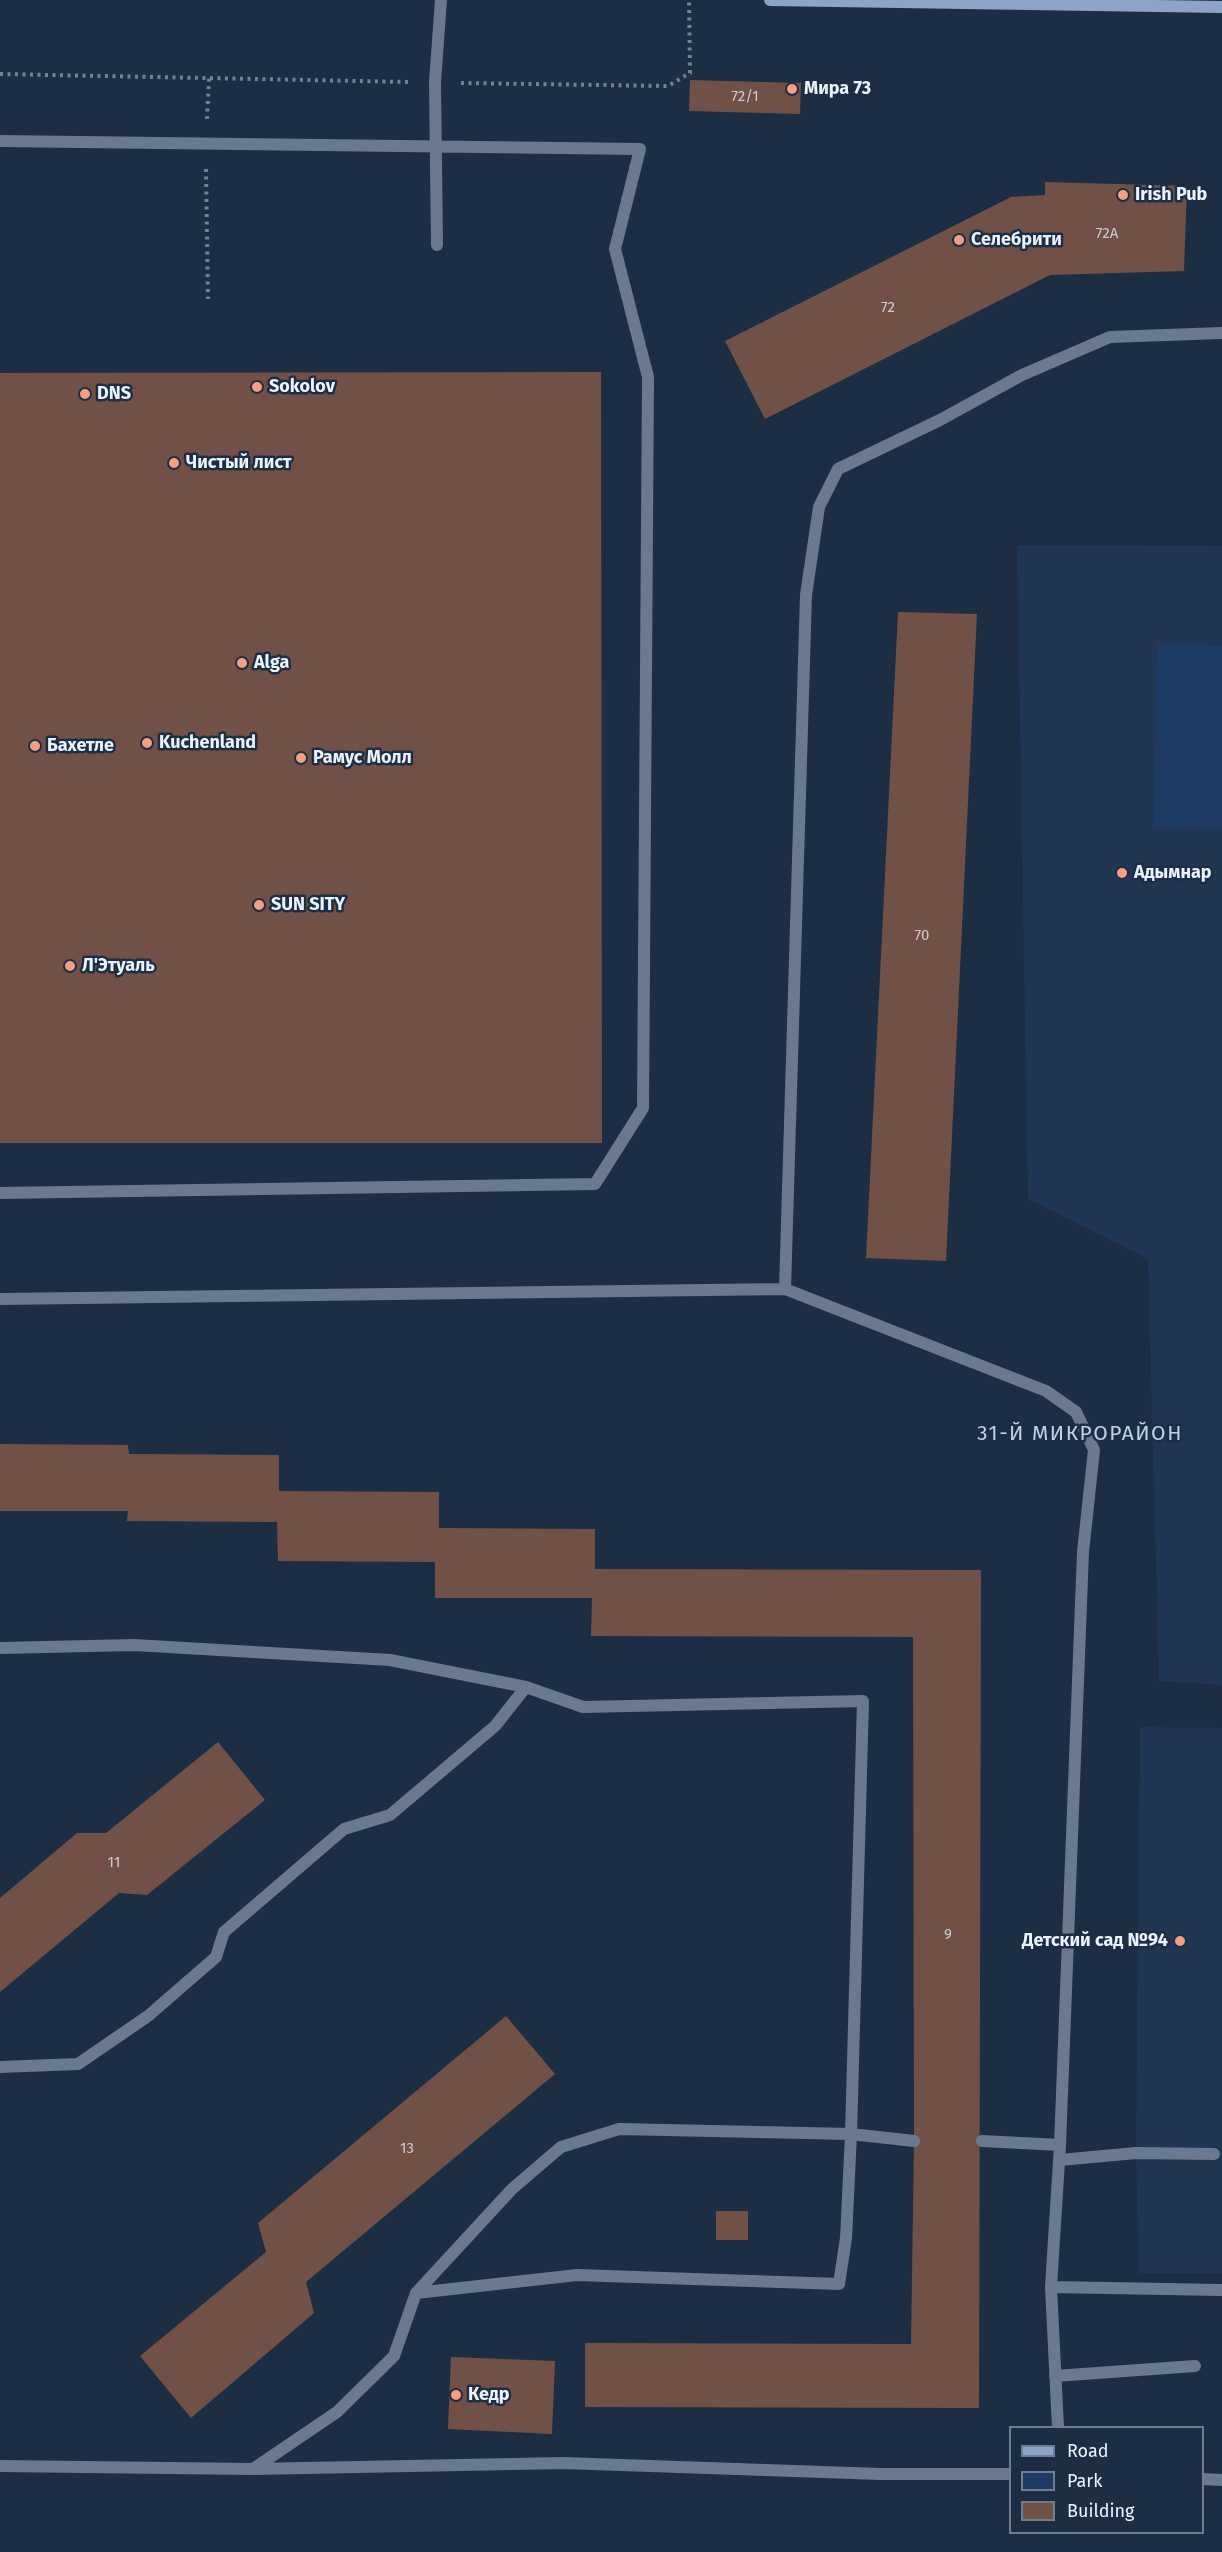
<!DOCTYPE html>
<meta charset="utf-8">
<style>
body{margin:0}
#map{position:relative;width:1222px;height:2552px;overflow:hidden;background:#1d2e44;font-family:"Fira Sans",sans-serif}
canvas{display:block}
.legend{position:absolute;left:1009px;top:2426px;width:195px;height:108px;box-sizing:border-box;background:#1d2e44;border:2px solid #6f7d8f;margin:0;padding:8px 10px;list-style:none;font-size:18px;color:#eaf3ff}
.legend li{display:flex;align-items:center;gap:12px;height:30px}
.legend b{width:30px;border:2px solid #6f7d8f}
</style>
<div id="map">
<canvas width="1222" height="2552"></canvas>
<ul class="legend">
<li><b style="height:8px;background:#8ca4c6"></b>Road</li>
<li><b style="height:16px;background:#1d3b63"></b>Park</li>
<li><b style="height:16px;background:#715147"></b>Building</li>
</ul>
</div>
<script>
const c = document.querySelector('canvas').getContext('2d');
c.lineJoin = 'round';
function paint(path, color) { c.fillStyle = color; c.fill(path, 'evenodd'); }
const poly = rows => new Path2D(rows.map(r => 'M' + r).join(''));
function stroke(path, color, width, dash) { c.strokeStyle = color; c.lineWidth = width; c.lineCap = dash ? 'butt' : 'round'; c.setLineDash(dash || []); c.stroke(path); }
function drawText(font, color, halo, rows, align = 'center') {
  c.font = font + ' "Fira Sans",sans-serif'; c.lineWidth = 5; c.setLineDash([]); c.textBaseline = 'middle'; c.strokeStyle = halo; c.fillStyle = color; for (const [text, x, y, turn = 0] of rows) {
    c.save(); c.translate(x, y); c.rotate((+turn || 0) * Math.PI / 180); c.textAlign = isNaN(turn) ? turn : align; if (halo) c.strokeText(text, 0, 0); c.fillText(text, 0, 0); c.restore();
  }
}
paint(poly([
 [1017,545,1222,546,1222,1685,1159,1681,1148,1259,1028,1199],
 [1140,1727,1222,1728,1222,2273,1139,2273,1136,2153]
]), '#213652');
paint(poly([
 [1157,644,1222,646,1222,830,1153,828]
]), '#1d3b63');
paint(poly([
 [690,80,801,83,800,114,689,111],
 [1045,182,1187,186,1184,271,1050,275,765,419,725,341,1011,197,1045,195],
 [601,372,602,1143,0,1143,0,373],
 [898,612,977,614,946,1261,866,1258],
 [0,1444,128,1445,129,1454,279,1455,279,1491,439,1492,439,1528,595,1529,595,1569,981,1570,979,2408,585,2407,585,2343,911,2344,914,2141,913,1637,591,1636,592,1598,435,1598,435,1562,278,1561,277,1522,127,1521,128,1511,0,1511],
 [218,1742,265,1800,147,1895,119,1893,0,1992,0,1898,77,1833,106,1833],
 [506,2016,555,2074,306,2282,314,2313,191,2418,140,2356,266,2252,258,2223],
 [716,2211,748,2211,748,2240,716,2240],
 [451,2357,555,2361,552,2434,448,2429]
]), '#715147');
stroke(poly([
 [0,74,409,82],
 [461,83,668,86,690,73,689,0],
 [207,119,209,78],
 [206,169,208,299]
]), '#738193', 4, [3, 4.5]);
stroke(poly([
 [0,141,640,149,615,249,648,377,643,1108,595,1184,0,1193],
 [437,245,435,82,441,0],
 [785,1289,806,595,819,507,838,469,940,420,1022,375,1110,337,1222,333],
 [0,1299,785,1289,1046,1391,1076,1412,1094,1450,1083,1552,1060,2145],
 [0,1648,134,1645,390,1660,526,1687,583,1707,863,1701,851,2134,914,2141],
 [0,2067,78,2064,148,2016,216,1957,224,1932,344,1829,390,1815,495,1726,526,1687],
 [982,2141,1060,2145,1051,2287,1058,2428],
 [1060,2160,1136,2153,1214,2154],
 [1051,2287,1222,2290],
 [1055,2376,1195,2366],
 [0,2466,253,2469,564,2463,880,2474,1010,2474],
 [253,2469,337,2412,394,2356,416,2293,512,2189,561,2147,619,2129,851,2134,846,2238,839,2284,577,2275,416,2293],
 [1202,2479,1222,2480]
]), '#6a798e', 12);
stroke(poly([
 [770,0,1222,7]
]), '#8ca4c6', 12);
for (const [x, y, r, color] of [
 [792,89,6,"#f39f84"],
 [1123,195,6,"#f39f84"],
 [959,240,6,"#f39f84"],
 [257,387,6,"#f39f84"],
 [85,394,6,"#f39f84"],
 [174,463,6,"#f39f84"],
 [242,663,6,"#f39f84"],
 [147,743,6,"#f39f84"],
 [35,746,6,"#f39f84"],
 [301,758,6,"#f39f84"],
 [1122,873,6,"#f39f84"],
 [259,905,6,"#f39f84"],
 [70,966,6,"#f39f84"],
 [1180,1941,6,"#f39f84"],
 [456,2395,6,"#f39f84"]
]) { const dot = new Path2D(); dot.arc(x, y, r, 0, 2 * Math.PI); c.fillStyle = color; c.fill(dot); stroke(dot, '#1d2e44', 2); }
drawText('15px', '#cccad1', null, [
 ["72/1",745,97],
 ["72А",1107,234],
 ["72",888,308],
 ["70",922,936],
 ["11",114,1863],
 ["9",948,1935],
 ["13",407,2149]
]);
drawText('bold 18px', '#eaf3ff', '#1d2e44', [
 ["Мира 73",804,89],
 ["Irish Pub",1135,195],
 ["Селебрити",971,240],
 ["Sokolov",269,387],
 ["DNS",97,394],
 ["Чистый лист",186,463],
 ["Alga",254,663],
 ["Kuchenland",159,743],
 ["Бахетле",47,746],
 ["Рамус Молл",313,758],
 ["Адымнар",1134,873],
 ["SUN SITY",271,905],
 ["Л'Этуаль",82,966],
 ["Детский сад №94",1168,1941,"right"],
 ["Кедр",468,2395]
], 'left');
c.letterSpacing = '1.5px';
drawText('21px', '#bcd1ee', '#1d2e44', [
 ["31-Й МИКРОРАЙОН",1080,1434]
]);
c.letterSpacing = '0px';
</script>
